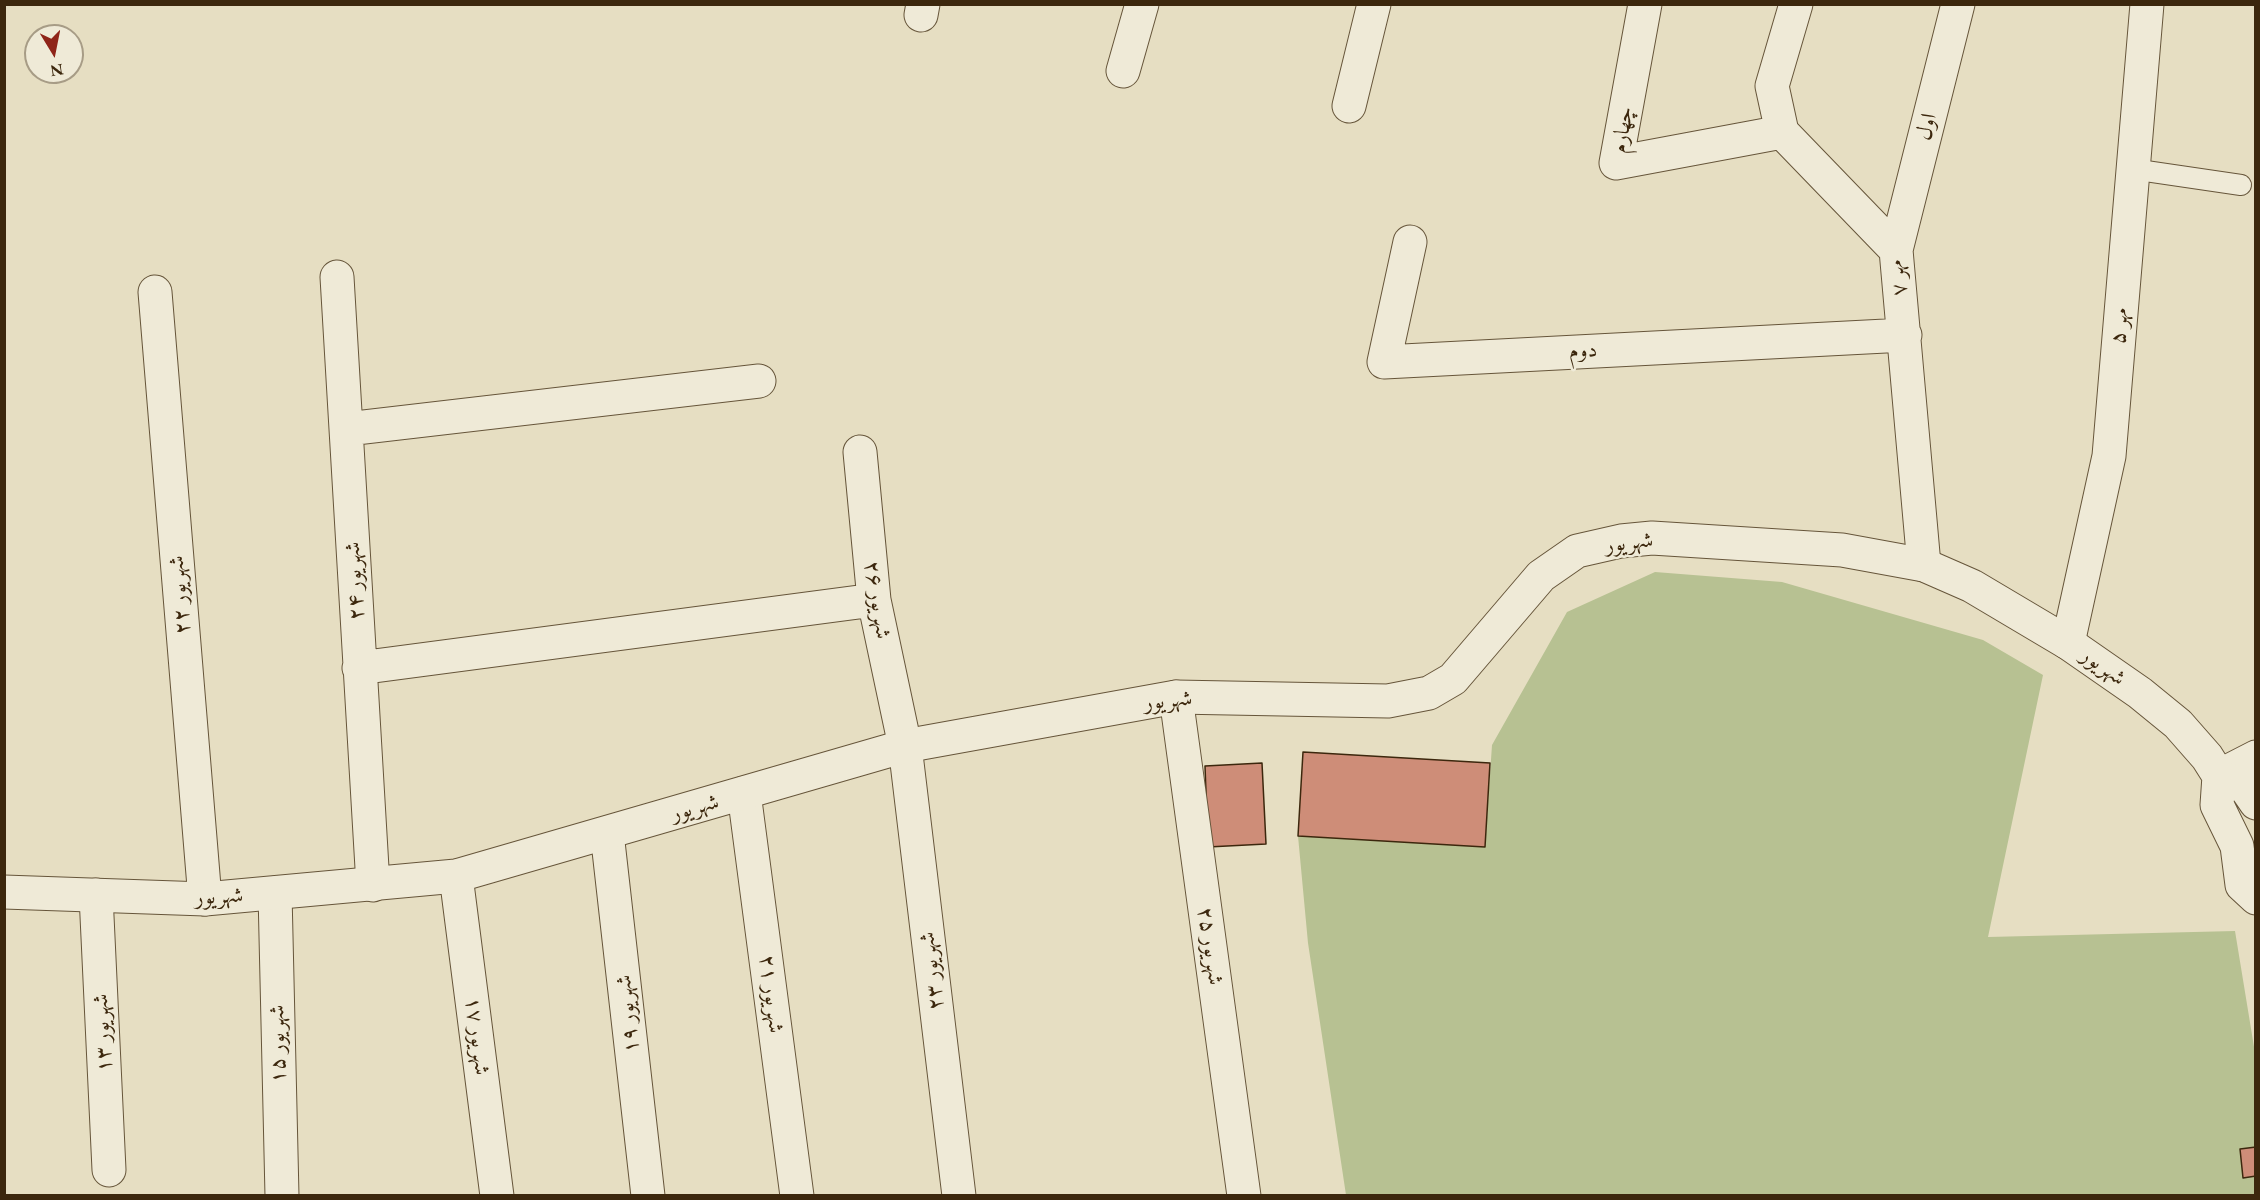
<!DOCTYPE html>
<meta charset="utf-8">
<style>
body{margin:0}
#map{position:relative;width:2260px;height:1200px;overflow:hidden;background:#e6dec2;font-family:"EB Garamond",serif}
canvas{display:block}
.frame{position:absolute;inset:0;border:6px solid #3c270d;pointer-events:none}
.north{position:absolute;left:24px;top:24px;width:60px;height:60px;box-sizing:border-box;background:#efead7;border:2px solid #a79c86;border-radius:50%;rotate:170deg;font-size:16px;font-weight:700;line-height:24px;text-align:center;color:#3c270d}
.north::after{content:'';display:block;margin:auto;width:21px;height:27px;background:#8f2418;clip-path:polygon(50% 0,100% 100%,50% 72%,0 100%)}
</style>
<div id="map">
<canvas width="2260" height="1200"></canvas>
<div class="frame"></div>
<div class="north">N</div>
</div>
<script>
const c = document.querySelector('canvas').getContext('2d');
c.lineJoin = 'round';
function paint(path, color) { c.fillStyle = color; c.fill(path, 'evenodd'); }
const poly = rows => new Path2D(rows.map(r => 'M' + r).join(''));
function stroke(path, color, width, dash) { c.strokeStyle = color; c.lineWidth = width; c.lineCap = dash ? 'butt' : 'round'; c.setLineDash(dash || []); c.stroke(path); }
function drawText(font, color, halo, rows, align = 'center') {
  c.font = font + ' "EB Garamond",Amiri,serif'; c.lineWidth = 5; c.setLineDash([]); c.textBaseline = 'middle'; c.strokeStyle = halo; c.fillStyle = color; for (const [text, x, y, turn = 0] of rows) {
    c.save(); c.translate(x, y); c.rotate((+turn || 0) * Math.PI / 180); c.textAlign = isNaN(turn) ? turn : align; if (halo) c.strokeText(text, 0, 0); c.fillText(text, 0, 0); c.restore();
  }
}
paint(poly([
 [1655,572,1782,582,1983,640,2043,675,1988,937,2235,931,2255,1053,2255,1195,1346,1195,1308,943,1298,836,1485,847,1492,745,1567,612]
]), '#b7c192');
const building = poly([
 [1303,752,1490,763,1485,847,1298,836,1303,752],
 [1262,763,1266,844,1208,847,1205,766,1262,763],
 [2256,1147,2256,1176,2243,1178,2240,1149,2256,1147]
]);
paint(building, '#ce8d78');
stroke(building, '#3c270d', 1.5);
const service = poly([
 [2132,169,2241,185]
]);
const minor = poly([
 [1645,4,1616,163,1782,132],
 [1796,4,1772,86,1782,132,1896,250,1924,565],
 [921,15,923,4],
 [1123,71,1142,4],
 [1349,106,1374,4],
 [1410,242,1384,362,1905,335],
 [1896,250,1958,4],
 [337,277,373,885],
 [155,292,205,899],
 [347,429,759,381],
 [860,452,874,600,905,746,959,1196],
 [2068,643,2109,456,2147,4],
 [359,668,874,600],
 [1176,697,1244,1196],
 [2219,776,2256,757],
 [744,793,797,1196],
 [607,833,648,1196],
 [456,876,497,1196],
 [275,893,282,1196],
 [96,895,109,1170]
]);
const tertiary = poly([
 [2219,776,2245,787,2256,803],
 [4,892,205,899,456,876,905,746,1176,697,1388,701,1429,693,1453,679,1541,576,1577,551,1621,541,1652,538,1842,550,1924,565,1972,586,2068,643,2140,693,2178,724,2207,757,2219,776,2217,805,2237,846,2242,885,2256,898]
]);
stroke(service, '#66553a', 22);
stroke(minor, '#66553a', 35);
stroke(tertiary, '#66553a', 35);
stroke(service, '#efead7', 20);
stroke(minor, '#efead7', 33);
stroke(tertiary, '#efead7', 33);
drawText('22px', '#3c270d', '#efead7', [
 ["اول",1927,127,-76],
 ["چهارم",1623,130,-81],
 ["مهر ۷",1898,278,-97],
 ["مهر ۵",2120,326,-85],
 ["دوم",1583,351,-3],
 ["شهریور",1629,543,-7],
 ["شهریور ۲۴",355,581,-93],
 ["شهریور ۲۲",180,595,-95],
 ["شهریور ۲۶",877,600,81],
 ["شهریور",2103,667,35],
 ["شهریور",1168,701,-6],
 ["شهریور",695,808,-16],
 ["شهریور",219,897,-3],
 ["شهریور ۲۵",1210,946,82],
 ["شهریور ۲۳",932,971,-97],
 ["شهریور ۲۱",771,994,83],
 ["شهریور ۱۹",628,1014,-96],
 ["شهریور ۱۳",103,1033,-93],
 ["شهریور ۱۷",477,1036,83],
 ["شهریور ۱۵",278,1044,-91]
]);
</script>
